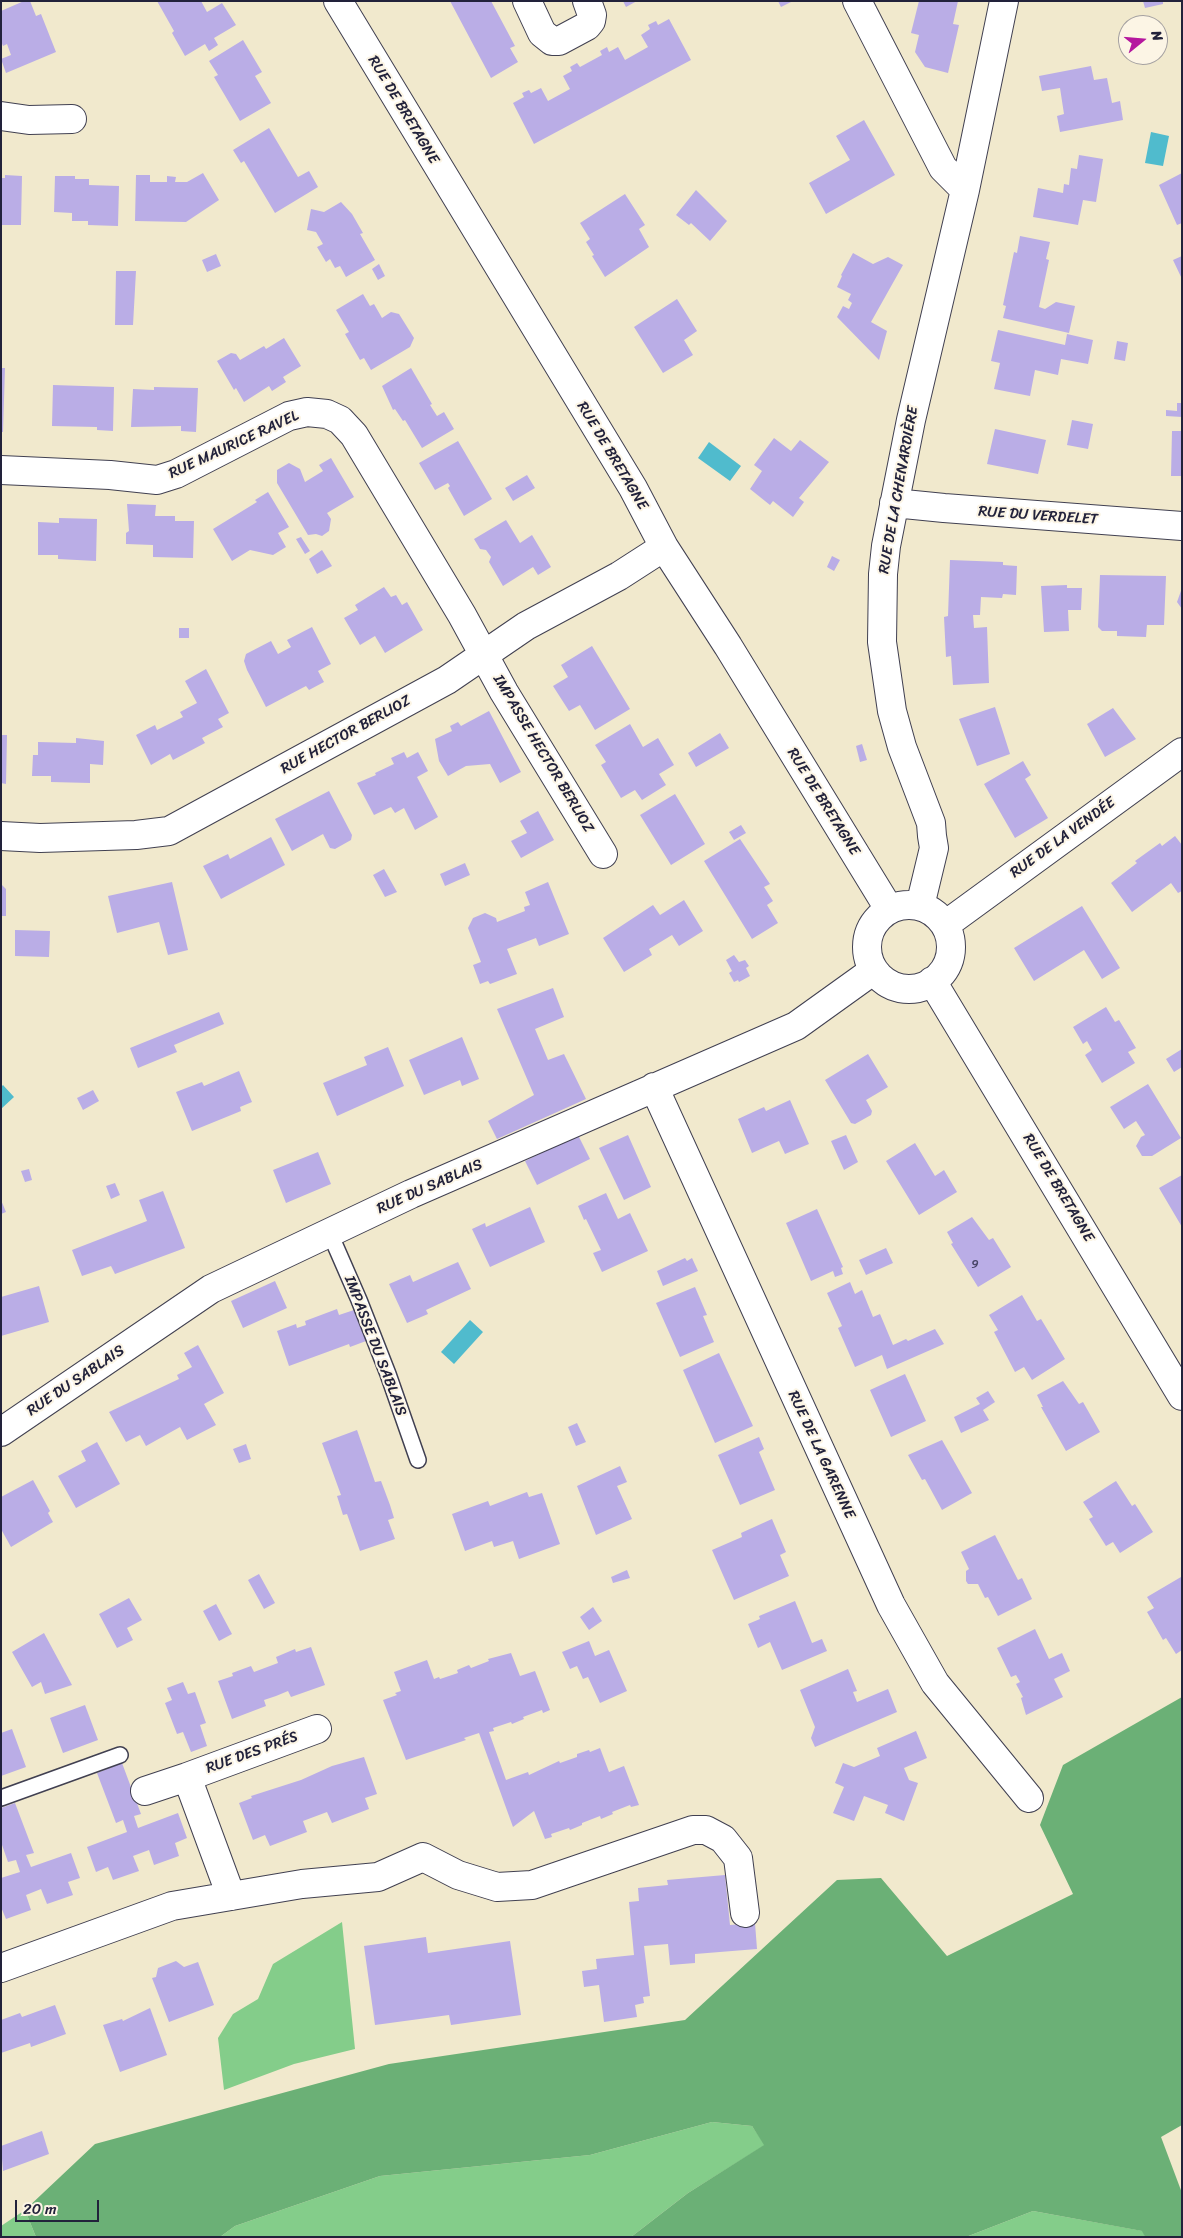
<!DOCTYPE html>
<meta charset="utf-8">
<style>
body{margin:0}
#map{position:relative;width:1183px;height:2238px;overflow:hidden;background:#f1e9cd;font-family:Sriracha,sans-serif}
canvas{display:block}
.frame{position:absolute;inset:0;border:2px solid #22223b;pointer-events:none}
.north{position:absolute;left:1118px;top:15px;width:50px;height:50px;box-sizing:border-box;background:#fcf5e5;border:1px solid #a5a1a1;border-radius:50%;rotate:73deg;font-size:14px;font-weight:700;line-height:20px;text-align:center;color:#22223b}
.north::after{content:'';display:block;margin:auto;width:18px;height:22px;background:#b5179e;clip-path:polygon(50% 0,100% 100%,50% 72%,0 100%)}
.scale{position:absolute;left:15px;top:2200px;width:84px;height:22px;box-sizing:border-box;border:2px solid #22223b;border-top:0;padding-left:6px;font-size:15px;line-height:18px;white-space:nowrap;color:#22223b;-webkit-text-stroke:4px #fcf5e5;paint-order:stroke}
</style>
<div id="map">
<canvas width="1183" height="2238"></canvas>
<div class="frame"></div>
<div class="north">N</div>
<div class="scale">20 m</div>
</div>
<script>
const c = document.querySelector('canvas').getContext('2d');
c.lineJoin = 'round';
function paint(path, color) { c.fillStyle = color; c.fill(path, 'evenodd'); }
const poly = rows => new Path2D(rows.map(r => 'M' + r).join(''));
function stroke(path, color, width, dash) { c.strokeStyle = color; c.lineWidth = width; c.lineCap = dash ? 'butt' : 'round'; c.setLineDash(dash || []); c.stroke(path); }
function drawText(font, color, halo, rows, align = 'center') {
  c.font = font + ' Sriracha,sans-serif'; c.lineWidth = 4; c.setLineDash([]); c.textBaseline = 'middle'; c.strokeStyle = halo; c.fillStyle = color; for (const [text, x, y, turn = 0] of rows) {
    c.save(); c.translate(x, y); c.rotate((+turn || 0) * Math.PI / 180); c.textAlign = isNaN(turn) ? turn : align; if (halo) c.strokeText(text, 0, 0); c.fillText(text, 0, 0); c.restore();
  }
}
paint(poly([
 [342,1922,355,2049,294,2064,224,2090,218,2038,233,2014,258,1999,273,1964],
 [712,2122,752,2126,765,2145,688,2193,631,2237,220,2237,235,2226,380,2176,590,2155],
 [25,2210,36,2237,1,2237,1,2226],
 [1033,2211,1143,2231,1145,2237,966,2237]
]), '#84cd8a');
paint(poly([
 [1182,1697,1182,2125,1161,2137,1182,2193,1182,2237,1145,2237,1142,2231,1033,2211,966,2237,631,2237,688,2193,764,2145,752,2126,712,2122,590,2155,380,2176,235,2226,220,2237,36,2237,25,2210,95,2144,389,2064,685,2020,837,1880,881,1878,947,1956,1073,1894,1040,1825,1063,1765]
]), '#6bb076');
paint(poly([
 [1151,132,1169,136,1163,166,1145,163],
 [709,442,741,466,730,481,698,458],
 [3,1085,14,1097,1,1109,1,1087],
 [470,1320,483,1332,454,1364,441,1352]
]), '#50bbcd');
paint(poly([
 [24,1,30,1,36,16,41,14,56,52,6,73,1,59,11,55,7,44,3,46,1,41,1,11],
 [157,1,201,1,207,12,222,3,236,25,214,38,218,45,209,51,205,44,185,56,172,33,174,31],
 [450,1,491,1,515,46,510,48,518,62,491,78],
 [623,1,637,1,626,7],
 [778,1,793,1,781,7],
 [919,1,958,1,953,24,959,25,948,73,925,67,915,52,919,35,911,33],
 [1143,1,1163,1,1163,4,1145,8],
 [669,19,691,60,534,144,513,103,524,97,522,93,529,90,531,93,541,88,548,101,570,89,563,76,572,71,570,67,577,63,580,67,602,55,600,51,607,47,609,52,618,47,625,60,648,47,641,35,650,29,648,25,656,21,658,25],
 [243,40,262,72,255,76,271,103,240,121,214,77,218,75,209,61],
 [1091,66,1094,80,1107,78,1112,103,1120,101,1123,120,1060,132,1057,116,1064,114,1060,88,1042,91,1039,76],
 [864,120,895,175,826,214,809,183,850,160,836,136],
 [269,128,298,177,309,171,318,187,275,213,244,161,241,163,233,150],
 [1079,155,1103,159,1096,202,1083,200,1078,225,1033,217,1038,188,1063,193,1064,184,1069,185,1071,168,1077,169],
 [203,173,219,200,186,222,135,221,136,175,150,175,150,182,167,182,167,176,176,177,175,182,187,182],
 [1182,173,1182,223,1177,225,1159,185],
 [5,175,22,176,21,225,1,225,1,178,5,178],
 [55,176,75,176,75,179,89,179,89,185,119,186,118,226,88,225,88,221,72,221,72,213,54,212],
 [696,190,727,221,710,241,691,223,689,225,676,215],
 [625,194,645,225,639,229,649,247,605,277,592,256,594,255,586,242,590,239,580,223],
 [341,202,352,214,363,233,360,234,375,260,346,277,340,266,335,268,330,259,326,262,317,247,323,244,316,232,307,230,311,209,324,212],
 [1020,236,1050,242,1046,259,1049,260,1039,307,1045,309,1056,302,1075,306,1069,333,1003,318,1006,306,1003,305,1014,252,1017,253],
 [853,253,873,264,888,257,903,265,871,322,887,331,879,360,837,317,843,306,849,309,852,303,848,300,851,294,837,287,842,276,841,275],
 [216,254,221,266,207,272,202,260],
 [1182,256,1182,279,1173,260],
 [379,264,385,276,378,280,372,269],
 [116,271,136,271,133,325,115,325],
 [363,294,370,306,374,304,382,318,391,312,399,314,414,338,410,347,371,370,364,358,360,360,345,334,349,332,336,310],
 [677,299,697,331,684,340,693,355,663,373,634,327],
 [998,330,1065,345,1067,334,1093,340,1088,364,1061,359,1058,375,1035,370,1030,396,994,389,1000,363,991,361],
 [284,338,301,366,283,377,286,382,272,391,269,386,244,402,236,388,234,390,217,361,231,353,236,354,240,360,264,346,266,349],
 [1117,341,1128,343,1125,361,1114,359],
 [1,368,5,368,3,432,1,432],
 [411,368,432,404,430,405,437,416,444,412,454,429,422,448,405,420,403,421,395,409,393,410,382,386],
 [53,385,114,387,113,431,97,430,97,427,52,426],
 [154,387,198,388,196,432,181,431,181,426,131,427,133,389,154,390],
 [1177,403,1182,403,1182,417,1166,416,1166,410,1177,411],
 [1072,420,1093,424,1088,449,1067,445],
 [995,429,1046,440,1038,474,987,464],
 [1172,431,1182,431,1182,476,1171,476],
 [774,438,791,451,800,440,829,462,799,498,804,502,793,517,773,501,770,505,750,489,762,471,754,465],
 [458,441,492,499,464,516,448,488,450,486,448,483,435,490,419,463],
 [331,458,354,497,327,513,331,519,329,531,322,536,316,534,308,535,277,483,277,470,289,463,300,469,305,482,323,471,319,465],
 [527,475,535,488,513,501,505,488],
 [268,492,289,527,278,533,286,547,273,555,250,550,232,561,213,529,257,502,255,500],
 [127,504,156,505,155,516,175,516,175,521,194,521,193,558,153,557,153,545,126,544,126,533,129,531],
 [59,518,97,519,96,561,58,559,58,555,38,555,38,522,59,523],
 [506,520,520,543,532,535,551,567,538,575,533,567,503,586,489,562,491,557,486,550,480,549,474,539],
 [301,537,310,551,305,554,296,539],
 [322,550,332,566,317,574,309,559],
 [832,556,840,560,834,571,827,567],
 [950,560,1003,562,1003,565,1017,566,1016,595,1003,594,1002,598,981,597,980,615,973,615,974,628,987,627,989,683,953,685,951,656,946,657,944,617,948,616],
 [1100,575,1166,576,1164,625,1147,625,1146,637,1117,636,1117,631,1102,631,1098,627],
 [1067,585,1067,588,1082,588,1081,610,1068,610,1069,631,1044,632,1041,586],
 [384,587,391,597,396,595,402,605,407,602,423,630,385,653,375,636,360,645,344,618,358,610,355,605],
 [1182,588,1182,609,1177,602],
 [312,627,331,664,318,671,324,682,309,690,306,686,266,707,247,670,244,661,246,654,271,641,278,654,291,647,287,640],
 [179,628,189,628,189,638,179,638],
 [592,646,630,709,595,730,580,705,569,711,553,686,568,677,561,665],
 [206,669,229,713,218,719,223,727,202,738,205,743,173,760,170,754,151,765,136,735,155,725,157,730,183,717,180,712,197,703,185,681],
 [995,707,1010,754,977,766,959,719],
 [1113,708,1136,739,1105,757,1087,724],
 [489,711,521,772,500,783,490,764,466,766,448,776,439,761,435,739,452,731,450,726,458,722,461,726],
 [630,724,643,747,658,738,674,765,659,774,666,785,642,800,635,790,621,798,601,765,606,762,595,745],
 [720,733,729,748,696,767,688,753],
 [1,735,7,735,6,784,1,783],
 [76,738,104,741,103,765,90,764,90,783,51,782,51,776,32,776,33,755,38,755,38,742,76,743],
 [862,744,867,760,860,762,856,746],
 [404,752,407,758,418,752,428,771,417,777,438,817,415,830,404,808,395,813,391,807,374,815,357,783,376,775,375,773,394,764,391,758],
 [1023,761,1031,775,1025,779,1048,818,1015,838,984,784],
 [329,791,352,835,351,840,335,849,330,848,323,834,292,851,275,819],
 [675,794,705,844,671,865,640,815],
 [538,811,554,840,521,858,511,841,527,833,520,821],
 [741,825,746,833,734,840,729,832],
 [1175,836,1182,845,1182,891,1178,893,1171,883,1132,912,1111,883,1137,863,1135,861,1160,843,1162,846],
 [271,837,285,865,221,899,203,866,228,854,230,859],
 [740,839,770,884,764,887,773,901,767,905,778,923,752,939,704,861],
 [465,863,470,875,445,886,440,874],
 [384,869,397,892,385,897,373,875],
 [172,882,188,950,168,955,159,922,117,933,108,896],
 [548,882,569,934,539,946,536,938,507,949,517,974,490,984,488,981,480,984,473,965,481,962,468,928,473,918,485,913,496,918,497,922,525,911,524,907,530,905,525,892],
 [1,884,6,889,6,916,1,916],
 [684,900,703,931,679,946,672,935,649,949,652,955,624,972,603,938,653,905,660,915],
 [1082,906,1120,968,1102,979,1084,950,1034,981,1014,948],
 [15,930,50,931,49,957,15,956],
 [734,955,739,962,745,960,749,966,746,968,750,976,739,982,738,980,734,982,729,973,732,971,726,960],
 [553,988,564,1017,535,1029,548,1060,564,1054,586,1099,497,1139,488,1121,534,1095,497,1009],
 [1106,1007,1115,1022,1119,1020,1136,1048,1128,1052,1135,1063,1102,1083,1085,1055,1092,1050,1087,1041,1083,1044,1073,1027],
 [219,1012,224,1024,174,1045,177,1052,138,1068,130,1048],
 [462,1037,479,1079,462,1086,460,1080,424,1095,409,1060],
 [388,1047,404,1086,337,1116,323,1083,367,1065,364,1057],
 [1182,1049,1182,1067,1174,1072,1166,1059],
 [868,1054,888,1087,866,1100,872,1111,871,1115,855,1124,851,1123,825,1080],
 [239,1071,252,1102,240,1107,241,1111,192,1131,176,1092,202,1082,204,1086],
 [1148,1084,1181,1138,1152,1156,1142,1156,1136,1146,1141,1137,1145,1135,1136,1121,1124,1129,1110,1107],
 [93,1090,99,1101,83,1110,77,1098],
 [790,1100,809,1144,785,1154,779,1141,752,1153,738,1119,764,1107,766,1111],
 [578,1135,590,1159,537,1185,525,1161],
 [628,1135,651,1187,624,1200,599,1148],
 [846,1135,858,1162,844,1170,831,1141],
 [915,1143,935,1176,944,1170,957,1192,919,1215,886,1161],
 [318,1152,331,1184,286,1203,273,1170],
 [29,1169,32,1180,25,1182,21,1171],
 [1182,1175,1182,1227,1159,1188],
 [115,1183,120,1195,111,1199,106,1186],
 [163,1191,185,1248,115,1274,111,1266,82,1276,72,1250,147,1221,139,1200],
 [606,1193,618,1219,630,1213,648,1251,602,1272,593,1253,601,1250,586,1219,584,1220,578,1206],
 [1,1200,6,1212,1,1214],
 [530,1207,545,1242,490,1267,472,1229,485,1223,486,1227],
 [817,1209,843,1267,841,1268,843,1274,835,1277,833,1271,811,1281,786,1223],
 [972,1217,989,1240,993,1238,1011,1267,978,1287,951,1244,953,1243,947,1232],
 [886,1248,893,1263,866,1275,859,1260],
 [685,1258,687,1261,692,1258,698,1271,663,1286,657,1271],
 [458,1262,471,1289,426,1310,428,1314,407,1323,389,1284,410,1275,413,1282],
 [275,1281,287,1308,243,1328,231,1301],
 [850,1282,855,1294,862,1290,873,1317,880,1314,893,1345,906,1339,908,1341,935,1329,944,1344,887,1369,882,1355,855,1367,838,1328,842,1326,827,1293],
 [39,1286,49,1322,1,1336,1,1297],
 [695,1287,707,1315,703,1316,714,1342,680,1357,656,1303],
 [1022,1295,1037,1321,1041,1319,1065,1359,1032,1380,1024,1367,1015,1372,994,1332,998,1330,989,1315],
 [337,1309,339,1315,354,1310,366,1341,350,1347,349,1344,289,1366,277,1331,296,1324,297,1328,306,1325,305,1321],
 [198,1345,224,1393,204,1404,216,1425,187,1440,180,1427,146,1446,140,1435,126,1442,109,1412,179,1379,177,1375,192,1367,184,1353],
 [719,1353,753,1426,715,1443,683,1370],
 [905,1374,926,1421,891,1437,870,1390],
 [1063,1381,1079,1404,1083,1402,1100,1432,1066,1451,1041,1407,1043,1407,1037,1395],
 [988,1391,995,1402,983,1410,989,1420,961,1433,954,1417,980,1404,976,1398],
 [577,1423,586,1442,576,1446,568,1427],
 [357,1430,375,1482,381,1481,390,1505,394,1518,388,1520,395,1539,360,1551,347,1514,343,1515,337,1496,341,1495,322,1443],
 [759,1437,764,1449,759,1452,775,1490,740,1505,718,1455],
 [942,1440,972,1493,942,1510,925,1479,922,1480,908,1455],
 [97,1442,120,1484,76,1508,58,1476,86,1461,81,1451],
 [246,1444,251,1459,239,1463,233,1449],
 [620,1466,627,1482,617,1486,632,1519,596,1535,577,1486],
 [33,1480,50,1511,48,1513,53,1522,11,1547,1,1529,1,1497],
 [1116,1481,1132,1506,1135,1504,1153,1532,1120,1553,1113,1542,1106,1546,1089,1519,1093,1517,1083,1502],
 [527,1492,529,1497,542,1493,560,1544,519,1559,513,1541,494,1547,492,1541,465,1551,452,1514,488,1501,490,1506],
 [772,1519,786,1552,780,1555,789,1576,734,1600,712,1550,742,1537,741,1533],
 [995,1535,1018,1580,1022,1578,1032,1599,998,1616,988,1597,985,1598,978,1584,968,1584,966,1581,966,1571,969,1569,961,1552],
 [627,1570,630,1578,613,1583,611,1577],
 [259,1574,275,1603,264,1609,248,1580],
 [1181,1577,1182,1650,1176,1654,1166,1638,1163,1640,1147,1612,1154,1608,1147,1597],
 [129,1598,142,1620,127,1628,133,1640,117,1648,99,1614],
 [795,1601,812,1643,822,1639,827,1651,782,1670,770,1642,758,1648,748,1624,760,1619,759,1616],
 [216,1604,232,1634,219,1641,203,1611],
 [593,1607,602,1621,589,1630,580,1617],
 [1035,1629,1049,1659,1062,1653,1070,1671,1054,1679,1063,1697,1026,1715,1021,1698,1023,1697,1016,1684,1020,1682,1016,1675,1011,1677,997,1648],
 [44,1633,72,1685,45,1694,41,1682,32,1687,12,1652],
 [589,1641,595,1656,609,1650,627,1691,600,1703,588,1677,583,1679,577,1666,570,1669,562,1652],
 [311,1647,325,1685,291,1697,288,1691,276,1696,264,1700,266,1706,232,1719,218,1681,233,1676,232,1673,251,1666,254,1672,278,1663,276,1657,295,1649,296,1652],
 [511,1653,520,1676,535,1671,550,1710,543,1713,542,1710,523,1717,524,1719,512,1724,511,1722,493,1728,494,1731,489,1732,506,1780,528,1772,529,1775,559,1761,560,1763,577,1757,577,1754,589,1750,590,1752,600,1748,609,1772,624,1766,639,1805,631,1807,630,1805,612,1812,613,1814,601,1819,600,1816,582,1823,582,1825,570,1830,569,1828,551,1834,552,1837,545,1839,534,1811,513,1827,479,1733,464,1738,466,1740,406,1760,383,1700,397,1695,395,1693,401,1691,394,1672,427,1660,434,1679,439,1677,440,1679,458,1673,457,1670,469,1665,471,1668,489,1661,488,1659],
 [848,1669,857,1691,853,1692,857,1702,888,1689,897,1712,815,1747,811,1738,815,1727,800,1690],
 [183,1682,188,1694,195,1692,206,1723,200,1725,207,1746,191,1752,183,1732,177,1734,165,1703,172,1700,167,1688],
 [85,1705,98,1740,63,1753,50,1718],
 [12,1729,26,1767,1,1776,1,1733],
 [916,1731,927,1758,904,1768,909,1780,918,1783,904,1821,885,1813,888,1805,864,1796,854,1821,833,1813,844,1787,835,1783,843,1763,854,1767,880,1756,877,1748],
 [364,1757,377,1794,365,1798,369,1809,332,1823,327,1812,303,1821,307,1832,270,1846,265,1835,253,1840,239,1803,252,1798,251,1796,301,1780,332,1766],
 [122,1763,141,1814,134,1816,138,1828,178,1813,187,1838,175,1843,179,1856,154,1865,149,1850,133,1856,139,1871,113,1880,108,1867,96,1872,87,1847,127,1832,123,1820,116,1823,97,1773],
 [15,1803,34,1853,26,1855,31,1867,71,1853,80,1878,68,1882,73,1895,47,1904,41,1889,26,1895,31,1910,6,1919,1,1907,1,1878,20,1872,16,1860,8,1862,1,1842,1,1808],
 [725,1875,730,1925,755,1923,757,1949,695,1954,695,1963,670,1965,668,1944,644,1946,650,1996,643,1997,644,2003,635,2005,637,2017,604,2022,599,1985,584,1987,582,1971,597,1969,596,1959,634,1955,629,1902,639,1901,638,1888,668,1885,667,1880],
 [426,1937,428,1953,510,1941,521,2015,451,2025,449,2015,375,2025,364,1946],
 [176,1961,184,1967,198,1962,214,2005,169,2022,152,1978,156,1977,158,1968],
 [55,2005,66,2034,31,2047,30,2043,1,2053,1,2020,20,2013,22,2017],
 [150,2008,167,2055,120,2072,103,2025,122,2019,123,2021],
 [42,2131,49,2154,3,2171,1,2146]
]), '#baade6');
const service = poly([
 [328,1233,335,1245,359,1300,388,1374,418,1460],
 [1,1798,120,1755]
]);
const minor = poly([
 [338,1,633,488,664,547,728,646,889,909],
 [527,1,542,33,552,41,559,41,587,26,591,21,592,15,587,1],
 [857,1,943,168,965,190],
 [1,116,29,120,72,119],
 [1,470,110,475,157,480,176,474,289,416,307,412,327,414,340,420,354,435,462,615,504,692,603,854],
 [894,503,944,508,1182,526],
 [1,836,40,838,136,835,169,831,447,680,526,626,619,576,664,547],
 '867 947a42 42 0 1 1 84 0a42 42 0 1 1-84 0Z',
 [920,906,934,848,932,836,931,823,902,747,892,711,882,642,883,574,886,546,911,420,965,190,1004,1],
 [945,925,1182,752],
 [932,981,1182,1396],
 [654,1087,891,1605,935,1683,1029,1798],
 [1,1432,211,1289,411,1194,796,1026,874,970],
 [145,1791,187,1777],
 [231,1896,187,1777,317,1729],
 [1,1968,172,1906,302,1884,378,1877,423,1857,458,1875,497,1887,532,1885,693,1830,706,1830,723,1839,738,1858,745,1913]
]);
stroke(service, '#414051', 18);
stroke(minor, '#414051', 30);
stroke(service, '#fff', 15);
stroke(minor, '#fff', 28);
drawText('12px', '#484566', null, [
 ["9",975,1265]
]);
drawText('15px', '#22223b', '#fcf5e5', [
 ["RUE DE BRETAGNE",403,110,59],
 ["RUE MAURICE RAVEL",234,445,-25],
 ["RUE DE BRETAGNE",612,456,59],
 ["RUE DE LA CHENARDIÈRE",899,490,-80],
 ["RUE DU VERDELET",1038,516,4],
 ["RUE HECTOR BERLIOZ",346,735,-29],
 ["IMPASSE HECTOR BERLIOZ",543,754,59],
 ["RUE DE BRETAGNE",823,802,58],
 ["RUE DE LA VENDÉE",1063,838,-36],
 ["RUE DU SABLAIS",430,1187,-24],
 ["RUE DE BRETAGNE",1058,1188,59],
 ["IMPASSE DU SABLAIS",375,1346,69],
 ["RUE DU SABLAIS",76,1381,-34],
 ["RUE DE LA GARENNE",821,1455,65],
 ["RUE DES PRÉS",252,1753,-20]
]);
</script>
